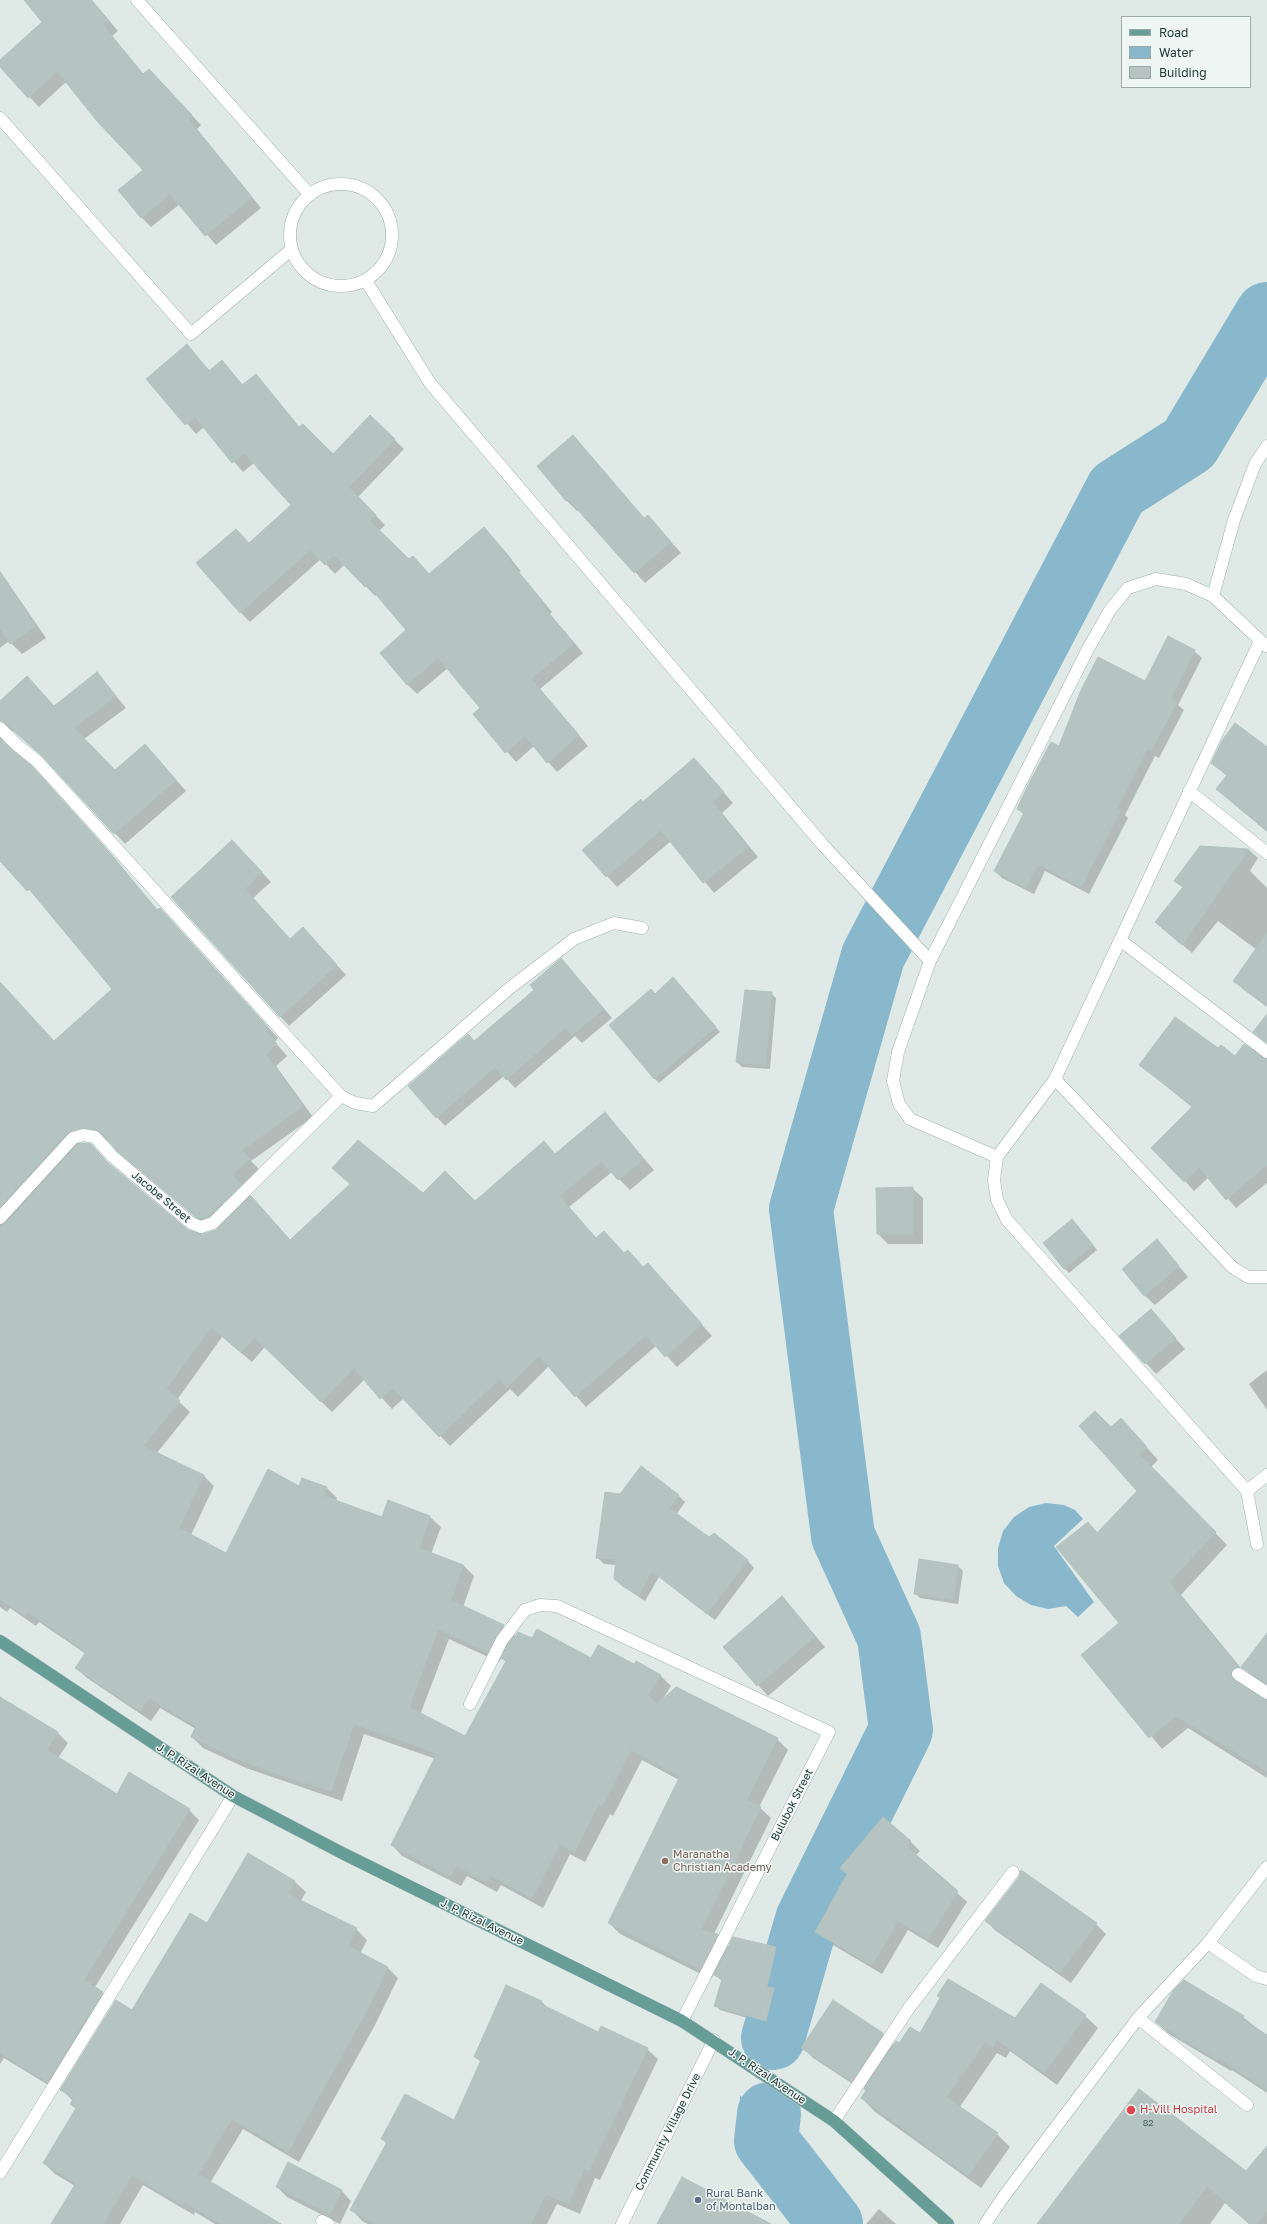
<!DOCTYPE html>
<style>
body{margin:0}
#map{position:relative;width:1267px;height:2224px;overflow:hidden;background:#dfeae7;font-family:"Golos Text",sans-serif}
canvas{display:block}
.legend{position:absolute;left:1121px;top:16px;width:130px;height:72px;box-sizing:border-box;background:#eff7f4;border:1px solid #9daba8;margin:0;padding:5px 7px;list-style:none;font-size:12px;color:#213936}
.legend li{display:flex;align-items:center;gap:8px;height:20px}
.legend b{width:20px;border:1px solid #9daba8}
</style>
<div id="map">
<canvas width="1267" height="2224"></canvas>
<ul class="legend">
<li><b style="height:5px;background:#669d97"></b>Road</li>
<li><b style="height:11px;background:#89b8cd"></b>Water</li>
<li><b style="height:11px;background:#b5c4c0"></b>Building</li>
</ul>
</div>
<script>
const c = document.querySelector('canvas').getContext('2d');
c.lineJoin = 'round';
function paint(path, color) { c.fillStyle = color; c.fill(path, 'evenodd'); }
const poly = rows => new Path2D(rows.map(r => 'M' + r).join(''));
function stroke(path, color, width, dash) { c.strokeStyle = color; c.lineWidth = width; c.lineCap = dash ? 'butt' : 'round'; c.setLineDash(dash || []); c.stroke(path); }
function drawText(font, color, halo, rows, align = 'center') {
  c.font = font + ' "Golos Text",sans-serif'; c.lineWidth = 3; c.setLineDash([]); c.textBaseline = 'middle'; c.strokeStyle = halo; c.fillStyle = color; for (const [text, x, y, turn = 0] of rows) {
    c.save(); c.translate(x, y); c.rotate((+turn || 0) * Math.PI / 180); c.textAlign = isNaN(turn) ? turn : align; if (halo) c.strokeText(text, 0, 0); c.fillText(text, 0, 0); c.restore();
  }
}
paint(poly([
 [1046,1503,1064,1505,1075,1510,1083,1519,1054,1546,1094,1602,1078,1617,1066,1606,1048,1609,1031,1605,1016,1596,1004,1583,998,1566,998,1548,1003,1531,1014,1517,1029,1507],
 [740,2095,794,2162,827,2184,807,2198,753,2152,739,2125]
]), '#89b8cd');
paint(poly([
 [25,0,92,0,118,31,112,36,144,75,159,80,201,125,197,129,261,208,216,245,180,204,151,227,141,217,144,170,66,82,39,107,0,66,0,62,43,22],
 [187,346,210,371,222,361,243,385,256,375,300,428,333,456,370,416,404,449,358,497,385,525,379,531,409,561,413,557,430,575,484,528,521,571,519,572,552,612,550,614,583,653,540,689,588,746,557,772,534,746,516,762,474,714,481,708,448,668,417,694,407,684,408,630,377,594,375,596,345,564,335,574,321,559,250,622,240,612,249,544,293,505,254,463,243,472,204,427,196,434,148,379],
 [573,437,644,519,648,516,681,553,645,583,579,509,577,511,567,501,538,466],
 [0,571,46,638,22,654,9,641,0,648],
 [1194,651,1202,658,1178,705,1184,710,1159,758,1155,756,1125,815,1128,818,1089,894,1045,871,1034,894,1002,878,995,871,1024,815,1018,809,1059,748],
 [97,673,126,708,84,739,115,771,145,745,186,791,125,844,49,762,17,733,13,731,6,733,3,742,42,778,113,856,158,911,170,920,278,1038,275,1042,287,1056,276,1066,313,1117,251,1161,260,1170,242,1186,291,1241,423,1194,475,1202,544,1142,556,1155,605,1114,654,1170,630,1190,612,1172,569,1207,596,1239,604,1232,625,1254,628,1251,644,1268,648,1264,712,1336,677,1367,657,1345,586,1407,549,1366,518,1397,510,1389,450,1446,404,1398,392,1409,365,1379,332,1412,265,1347,252,1362,222,1337,177,1400,190,1412,156,1454,203,1475,214,1486,191,1535,226,1554,300,1487,327,1488,337,1498,336,1501,383,1518,389,1502,430,1517,441,1527,431,1554,463,1565,474,1576,463,1607,503,1626,515,1637,532,1639,591,1660,634,1666,636,1662,661,1676,671,1686,661,1702,777,1739,788,1750,759,1807,771,1818,714,1934,729,1947,734,1938,776,1948,781,1953,773,1989,779,1994,771,2025,720,2010,715,2005,722,1981,714,1974,711,1979,620,1934,609,1923,679,1780,642,1760,613,1816,610,1814,585,1862,570,1854,543,1908,501,1885,497,1892,467,1876,461,1886,402,1856,392,1845,436,1759,364,1734,342,1801,246,1768,203,1748,192,1737,196,1729,160,1708,151,1721,87,1678,76,1668,86,1654,39,1622,36,1626,10,1608,7,1612,0,1607,0,1004,54,1042,114,989,39,900,0,859,0,702,27,677,54,706],
 [95,1138,111,1142,129,1161,207,1227,213,1229,221,1227,216,1231,203,1235,188,1231,111,1166,91,1145,79,1143],
 [449,1639,499,1662,502,1657,506,1662,466,1738,420,1715],
 [1267,749,1267,832,1217,789,1227,776,1212,763],
 [694,759,733,803,722,813,758,857,714,893,671,841,617,887,584,850],
 [1248,849,1258,858,1250,871,1267,888,1267,1007,1244,990,1234,981,1257,950,1218,921,1192,953,1156,922,1183,888,1176,881],
 [241,850,271,882,253,898,290,940,312,938,346,975,289,1026,172,897],
 [561,959,612,1018,582,1043,575,1036,515,1088,504,1076,445,1126,437,1117],
 [678,983,720,1032,659,1083,654,1078,655,995],
 [771,993,776,998,770,1069,742,1067,737,1062],
 [1218,1050,1235,1058,1267,1059,1267,1183,1236,1208,1209,1177,1194,1191,1185,1181,1193,1108,1140,1065],
 [912,1188,923,1198,923,1244,888,1244,878,1234],
 [1077,1225,1097,1250,1069,1273,1064,1268],
 [1157,1240,1188,1277,1155,1305,1144,1295],
 [1151,1310,1185,1349,1156,1374,1121,1336],
 [1267,1370,1267,1410,1249,1384],
 [1121,1419,1158,1460,1151,1467,1227,1545,1181,1595,1250,1679,1243,1683,1243,1688,1267,1700,1267,1778,1188,1728,1162,1749,1083,1655,1121,1624,1088,1523,1098,1533,1138,1491,1111,1428],
 [620,1495,678,1495,685,1502,676,1515,709,1538,748,1561,754,1568,715,1620,659,1577,645,1601,622,1586,615,1579,616,1565,604,1564,597,1557],
 [920,1560,958,1566,963,1571,958,1604,920,1598,915,1593],
 [792,1608,825,1647,768,1696,724,1647],
 [1267,1635,1267,1687,1255,1679,1243,1667],
 [0,1699,58,1733,68,1743,58,1758,117,1795,189,1810,199,1820,95,1987,112,2002,58,2091,4,2058,0,2064],
 [910,1841,920,1851,916,1855,967,1902,938,1948,908,1930,882,1974,826,1941,816,1932],
 [248,1854,295,1882,306,1892,300,1902,356,1929,367,1940,360,1954,388,1968,398,1978,375,2025,299,2162,243,2129,210,2183,274,2224,215,2224,195,2212,194,2215,143,2185,120,2224,65,2224,75,2186,55,2174,44,2163,77,2110,71,2104,73,2101,62,2090,207,1925],
 [986,1921,1096,1924,1106,1934,1071,1983,996,1931],
 [1041,1984,1085,2016,1098,2028,1057,2085,1010,2051,1006,2058,997,2053,959,2108,997,2134,1010,2147,981,2188,874,2111,862,2098,867,2091,864,2088,862,2090,813,2058,803,2048,833,2001,883,2034,894,2046,920,2035,1016,2020],
 [542,2002,550,2010,599,2033,647,2049,658,2059,600,2180,595,2178,580,2214,557,2204,547,2224,368,2224,362,2221,352,2210,387,2144,382,2139,455,2121,481,2062,475,2057],
 [1243,2017,1267,2036,1267,2093,1232,2070,1231,2071,1169,2034,1156,2022],
 [1267,2165,1267,2224,1249,2224,1225,2203,1210,2224,1038,2224,1246,2172],
 [277,2187,341,2190,351,2201,340,2224,287,2197],
 [879,2209,896,2224,866,2224]
]), '#0003');
stroke(poly([
 [773,2038,807,1920,901,1730,889,1637,843,1536,801,1209,873,956,1117,490,1189,444,1267,314],
 [769,2114,766,2141,831,2224]
]), '#89b8cd', 64);
const building = poly([
 [24,0,91,0,108,20,103,25,143,74,149,69,192,115,188,119,252,197,205,236,170,194,141,218,118,190,143,170,96,120,57,71,28,98,0,67,0,60,42,22,24,0],
 [187,344,209,371,222,360,242,385,256,374,299,427,303,424,333,454,370,415,395,439,349,487,376,515,370,521,409,559,413,556,429,574,484,527,512,560,510,562,543,602,541,604,574,643,531,679,579,735,547,763,525,736,505,753,473,714,480,708,438,658,407,685,380,653,406,630,367,584,365,587,334,555,325,565,310,550,240,613,196,563,236,529,249,543,291,505,244,453,232,463,195,417,185,425,146,379,187,344],
 [573,435,644,518,648,515,671,542,634,573,568,499,566,501,537,466,573,435],
 [0,573,36,626,10,644,0,628,0,573],
 [1168,636,1195,650,1171,698,1177,702,1151,751,1147,749,1117,808,1121,810,1081,887,1038,864,1026,888,994,871,1024,813,1017,809,1028,785,1051,742,1059,746,1081,690,1098,657,1145,681,1168,636],
 [97,672,116,696,74,728,115,770,145,744,176,780,114,834,42,756,5,723,0,721,0,701,27,676,54,706,97,672],
 [1235,723,1267,747,1267,831,1216,789,1227,775,1211,763,1223,739,1235,723],
 [0,739,32,766,102,844,157,910,160,908,268,1027,265,1031,277,1044,266,1055,303,1106,242,1150,250,1159,232,1174,241,1185,209,1216,201,1219,195,1216,117,1151,101,1132,84,1128,67,1133,0,1207,0,982,54,1041,112,989,29,889,27,891,0,861,0,739],
 [694,758,724,792,712,802,748,847,703,883,661,830,606,877,582,850,641,799,643,802,694,758],
 [232,840,262,872,245,889,290,939,303,927,337,965,280,1017,171,897,232,840],
 [1200,846,1249,849,1182,945,1155,922,1183,887,1174,881,1200,846],
 [1267,933,1267,1005,1233,981,1267,933],
 [561,958,604,1009,572,1035,566,1027,506,1080,495,1067,436,1118,408,1086,468,1034,474,1041,534,990,530,985,561,958],
 [673,977,716,1027,654,1079,609,1025,651,989,655,994,673,977],
 [745,990,772,992,765,1065,736,1062,745,990],
 [1267,1014,1267,1043,1253,1032,1267,1014],
 [1175,1017,1218,1048,1221,1045,1235,1056,1244,1044,1267,1059,1267,1165,1226,1200,1199,1167,1184,1182,1151,1148,1193,1106,1139,1065,1175,1017],
 [605,1112,644,1159,618,1180,602,1161,559,1196,596,1238,604,1231,624,1253,628,1250,643,1267,648,1263,702,1324,665,1357,646,1335,575,1397,539,1356,507,1387,499,1379,439,1437,393,1388,380,1399,354,1368,321,1402,254,1337,241,1352,211,1327,166,1389,180,1401,143,1446,204,1475,179,1528,226,1553,268,1469,299,1486,302,1478,327,1487,324,1496,382,1517,388,1500,430,1516,419,1548,463,1565,451,1600,504,1625,488,1652,438,1629,409,1707,465,1736,506,1661,501,1658,508,1644,518,1632,532,1638,537,1629,591,1658,598,1645,634,1664,636,1661,661,1675,647,1695,657,1704,676,1687,778,1738,747,1800,761,1807,701,1930,718,1934,700,1969,608,1923,680,1776,631,1750,602,1806,599,1804,574,1852,560,1844,532,1898,490,1875,487,1882,456,1866,450,1876,391,1845,437,1753,354,1724,331,1791,274,1773,235,1758,191,1737,196,1726,149,1698,140,1711,75,1668,86,1652,28,1612,25,1616,0,1599,0,1225,6,1223,77,1145,83,1143,91,1144,107,1162,188,1230,203,1234,216,1230,251,1196,290,1240,350,1184,332,1168,358,1140,423,1193,445,1171,475,1201,544,1141,555,1154,605,1112],
 [913,1187,913,1234,877,1234,876,1188,913,1187],
 [1072,1219,1093,1245,1064,1269,1043,1243,1072,1219],
 [1157,1239,1179,1266,1144,1296,1122,1269,1157,1239],
 [1151,1309,1176,1338,1145,1364,1119,1336,1151,1309],
 [1095,1411,1111,1427,1121,1418,1147,1447,1139,1454,1216,1532,1169,1582,1238,1667,1232,1670,1232,1678,1267,1700,1267,1772,1176,1716,1149,1738,1081,1655,1119,1623,1056,1547,1088,1522,1097,1533,1137,1491,1079,1426,1095,1411],
 [641,1466,679,1495,669,1508,709,1537,714,1533,748,1560,707,1614,652,1571,638,1595,614,1579,616,1559,596,1558,605,1492,620,1494,641,1466],
 [919,1559,958,1565,953,1600,914,1594,919,1559],
 [782,1596,815,1636,757,1686,723,1647,782,1596],
 [1267,1633,1267,1684,1241,1667,1267,1633],
 [0,1697,58,1732,47,1750,117,1794,129,1772,190,1809,84,1980,103,1992,47,2082,0,2053,0,1697],
 [883,1817,911,1841,906,1846,958,1891,928,1939,898,1921,872,1965,815,1932,847,1874,840,1868,883,1817],
 [248,1853,295,1881,288,1894,357,1928,348,1946,388,1967,365,2014,288,2152,232,2119,198,2174,281,2224,221,2224,184,2202,183,2205,132,2175,103,2224,51,2224,76,2183,43,2163,76,2108,70,2104,74,2098,60,2090,116,2000,132,2010,190,1913,207,1923,248,1853],
 [1021,1870,1097,1923,1060,1973,985,1921,1019,1877,1021,1870],
 [733,1937,776,1947,767,1987,774,1988,766,2021,714,2006,722,1979,714,1975,733,1937],
 [948,1979,1015,2018,1041,1983,1086,2015,1044,2073,997,2040,993,2047,985,2042,946,2097,998,2133,968,2176,861,2098,866,2090,864,2089,896,2041,899,2043,910,2027,920,2033,940,1998,937,1996,948,1979],
 [1184,1980,1244,2016,1242,2019,1267,2035,1267,2090,1219,2058,1218,2060,1155,2022,1173,1991,1184,1980],
 [506,1985,542,2001,541,2004,598,2032,601,2026,648,2048,589,2171,584,2168,569,2204,546,2194,531,2224,376,2224,350,2210,387,2142,381,2139,405,2094,454,2120,481,2060,474,2057,506,1985],
 [833,2000,883,2033,852,2081,801,2048,833,2000],
 [1139,2089,1246,2171,1267,2146,1267,2211,1256,2224,1251,2224,1207,2186,1179,2224,1037,2224,1139,2089],
 [288,2162,342,2190,330,2214,276,2187,288,2162],
 [682,2177,771,2224,657,2224,682,2177]
]);
paint(building, '#b5c4c0');
stroke(building, '#b2c3be', 1);
const minor = poly([
 [137,0,310,195],
 [0,118,191,334,292,249],
 '290 235a51 51 0 1 1 102 0a51 51 0 1 1-102 0Z',
 [366,281,430,383,823,845,930,961],
 [1213,596,1234,520,1255,464,1267,446],
 [0,728,17,745,37,761,341,1096,355,1103,373,1106,511,987,574,939,614,923,642,928],
 [1189,791,1267,853],
 [1120,940,1267,1052],
 [1055,1079,1232,1267,1248,1277,1267,1277],
 [997,1157,910,1119,899,1104,893,1081,898,1052,930,961,1088,649,1110,610,1128,588,1156,579,1186,584,1213,596,1266,646],
 [0,1218,73,1138,83,1135,95,1137,112,1156,191,1223,201,1227,213,1223,341,1096],
 [1247,1491,1267,1475],
 [1257,1544,1247,1491,1007,1220,997,1200,994,1180,997,1157,1055,1079,1260,641],
 [1238,1674,1267,1693],
 [470,1704,502,1640,525,1610,540,1605,557,1606,829,1732,682,2021],
 [1208,1943,1256,1976,1267,1979],
 [1138,2018,1247,2105],
 [834,2121,909,2008,1013,1872],
 [0,2173,233,1796],
 [322,2221,328,2224],
 [622,2224,714,2040],
 [985,2224,1004,2196,1138,2018,1208,1943,1267,1867]
]);
const major = poly([
 [0,1641,233,1796,344,1854,682,2021,834,2121,948,2224]
]);
stroke(minor, '#a2b1ae', 13);
stroke(major, '#bcc4c3', 13);
stroke(minor, '#fff', 12);
stroke(major, '#669d97', 12);
for (const [x, y, r, color] of [
 [665,1861,4,"#8d6e63"],
 [1131,2110,5,"#e0444e"],
 [698,2200,4,"#5c6f8a"]
]) { const dot = new Path2D(); dot.arc(x, y, r, 0, 2 * Math.PI); c.fillStyle = color; c.fill(dot); stroke(dot, '#eff7f4', 1.5); }
drawText('9px', '#465c58', null, [
 ["82",1148,2123]
]);
drawText('11px', '#213936', '#eff7f4', [
 ["Jacobe Street",161,1197,40],
 ["J. P. Rizal Avenue",196,1771,33],
 ["Bulubok Street",792,1805,-63],
 ["J. P. Rizal Avenue",482,1922,26],
 ["J. P. Rizal Avenue",767,2076,34],
 ["Community Village Drive",668,2132,-63]
]);
drawText('11px', '#785e54', '#eff7f4', [
 ["Maranatha",673,1855],
 ["Christian Academy",673,1868]
], 'left');
drawText('11px', '#be3a42', '#eff7f4', [
 ["H-Vill Hospital",1140,2110]
], 'left');
drawText('11px', '#4e5e75', '#eff7f4', [
 ["Rural Bank",706,2194],
 ["of Montalban",706,2207]
], 'left');
</script>
